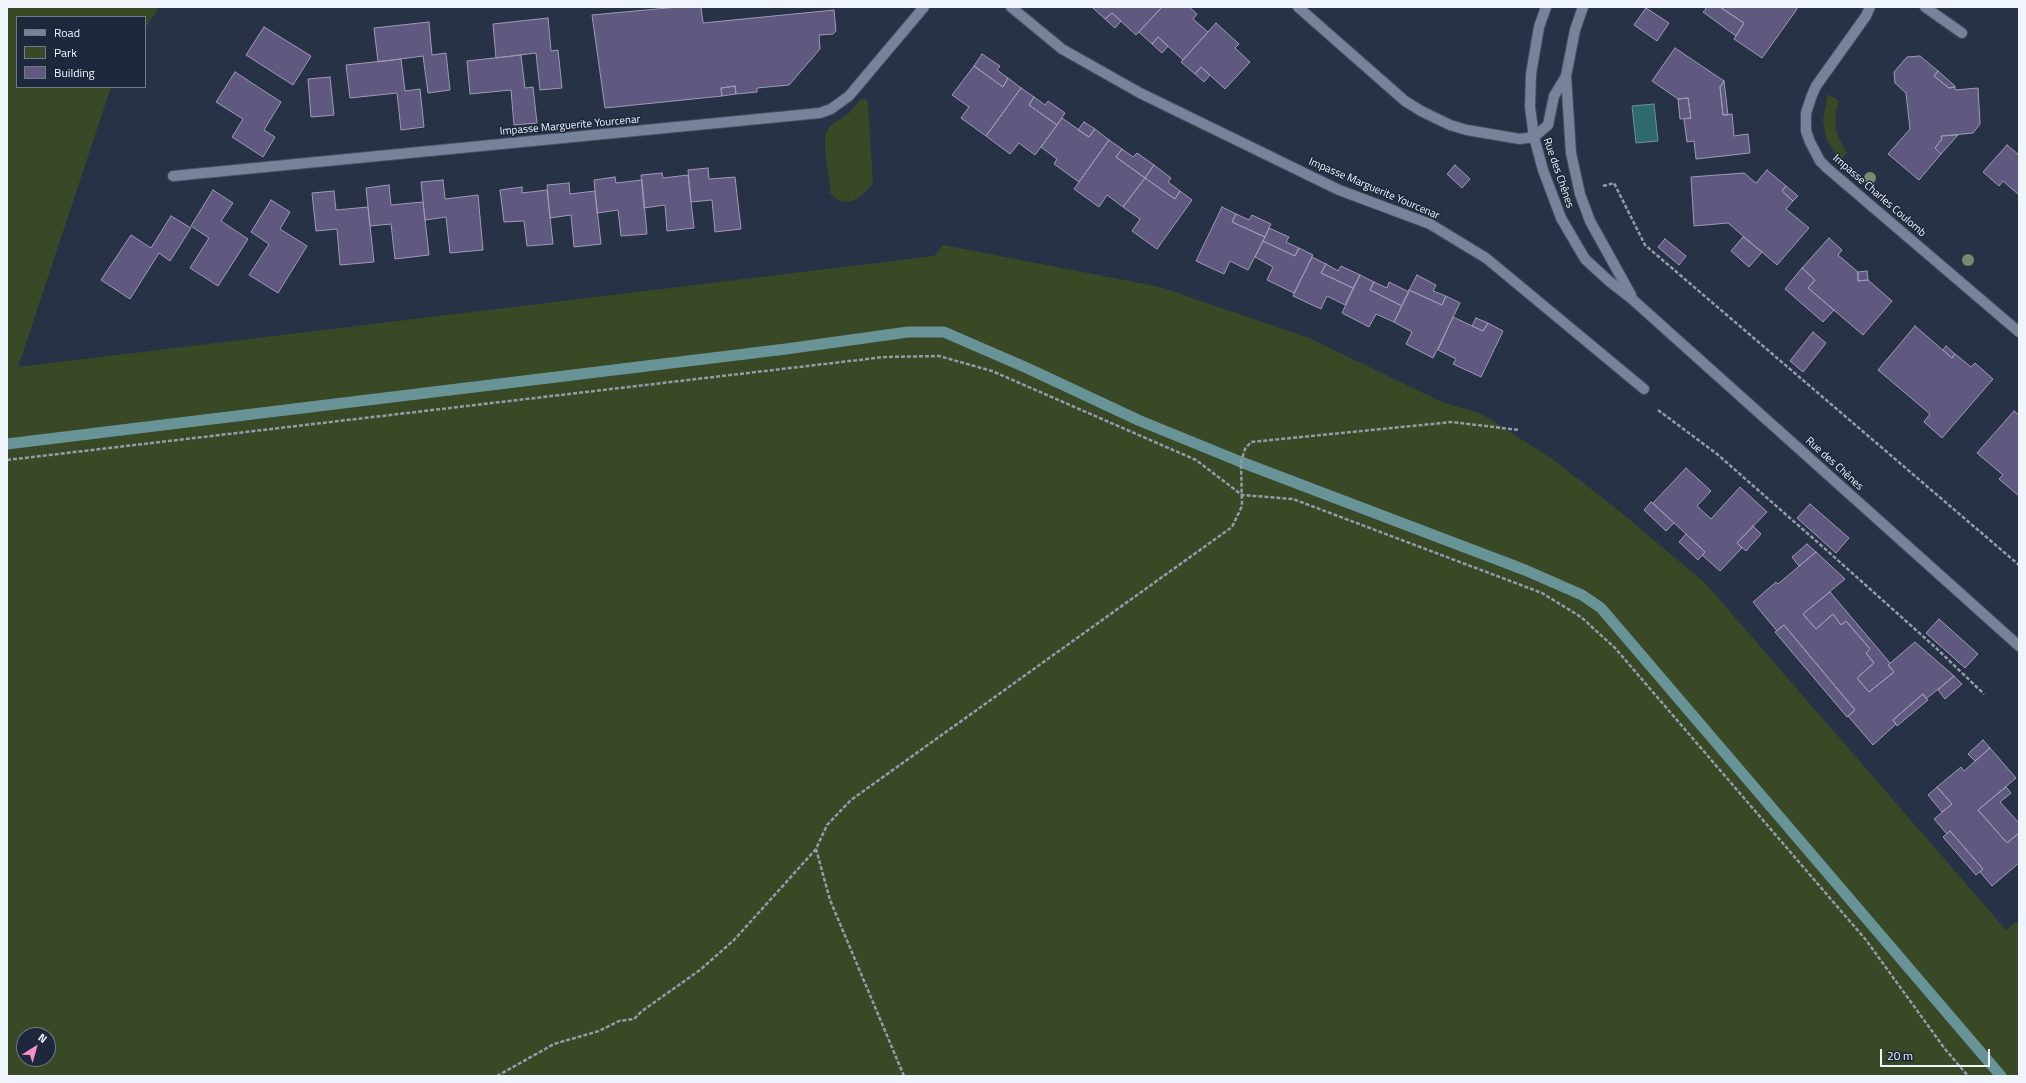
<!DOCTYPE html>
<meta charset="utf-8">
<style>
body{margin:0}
#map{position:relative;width:2026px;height:1083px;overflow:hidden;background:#283247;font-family:"Titillium Web",sans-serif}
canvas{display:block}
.frame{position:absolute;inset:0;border:8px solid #f0f5fd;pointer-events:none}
.legend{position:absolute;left:16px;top:16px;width:130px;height:72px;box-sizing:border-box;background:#1e283c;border:1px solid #727a89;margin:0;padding:5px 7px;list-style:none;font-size:12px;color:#f0f5fd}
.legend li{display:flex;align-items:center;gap:8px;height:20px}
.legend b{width:20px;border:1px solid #727a89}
.north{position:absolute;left:16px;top:1027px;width:40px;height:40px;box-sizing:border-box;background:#1e283c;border:1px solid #727a89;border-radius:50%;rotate:37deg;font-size:11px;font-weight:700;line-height:16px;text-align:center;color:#f0f5fd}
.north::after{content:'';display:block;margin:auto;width:14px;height:18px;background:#f98fc9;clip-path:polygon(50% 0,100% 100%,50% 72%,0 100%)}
.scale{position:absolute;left:1880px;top:1049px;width:110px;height:18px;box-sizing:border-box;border:2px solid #f0f5fd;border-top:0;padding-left:5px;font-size:12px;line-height:14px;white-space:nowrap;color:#f0f5fd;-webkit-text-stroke:3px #1e283c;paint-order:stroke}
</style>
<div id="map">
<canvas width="2026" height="1083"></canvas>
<div class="frame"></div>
<ul class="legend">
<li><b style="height:5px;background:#77839b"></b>Road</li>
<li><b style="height:11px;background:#394926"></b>Park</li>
<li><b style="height:11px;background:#5f587f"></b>Building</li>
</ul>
<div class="north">N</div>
<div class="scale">20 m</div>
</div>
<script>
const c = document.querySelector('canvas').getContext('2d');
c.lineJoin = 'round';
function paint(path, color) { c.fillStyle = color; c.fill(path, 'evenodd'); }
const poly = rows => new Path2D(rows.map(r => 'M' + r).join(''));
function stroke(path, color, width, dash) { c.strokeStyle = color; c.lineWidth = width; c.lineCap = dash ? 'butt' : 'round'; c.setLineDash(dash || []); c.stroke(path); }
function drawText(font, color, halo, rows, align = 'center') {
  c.font = font + ' "Titillium Web",sans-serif'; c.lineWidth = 3; c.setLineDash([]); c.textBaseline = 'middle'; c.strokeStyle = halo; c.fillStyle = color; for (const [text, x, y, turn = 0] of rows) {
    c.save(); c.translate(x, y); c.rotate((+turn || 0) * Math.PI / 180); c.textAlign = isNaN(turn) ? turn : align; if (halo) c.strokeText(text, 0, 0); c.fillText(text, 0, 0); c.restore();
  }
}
paint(poly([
 [7,7,159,7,145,29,145,17,17,17,17,87,111,87,18,367,934,256,943,245,1160,287,1309,338,1442,402,1482,414,1552,459,1617,509,1706,584,2006,930,2019,920,2019,1076,7,1076],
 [24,1035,48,1035,48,1059,24,1059],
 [1828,94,1839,101,1836,111,1835,124,1839,139,1847,153,1840,161,1826,138,1823,120],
 [866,99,868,103,873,184,860,197,850,202,839,201,831,194,825,151,825,136,829,127,849,113,860,100]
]), '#394926');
const water = poly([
 [1654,104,1658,141,1636,143,1632,106,1654,104]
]);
paint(water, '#2e6a6c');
stroke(water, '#689498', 1);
stroke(poly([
 [7,444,786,349,908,332,944,332,1027,368,1138,420,1241,462,1525,570,1582,595,1601,608,2001,1076]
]), '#689498', 11);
const building = poly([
 [678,7,701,7,703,23,834,10,836,31,833,34,819,35,820,49,789,85,757,88,757,92,736,94,735,86,721,88,722,96,605,108,592,15,678,7],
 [1092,7,1160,7,1161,8,1136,35,1112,13,1105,19,1092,7],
 [1189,7,1197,14,1193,19,1208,32,1183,60,1158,37,1152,44,1139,32,1162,7,1189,7],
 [1704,7,1720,7,1744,23,1736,36,1703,12,1706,9,1704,7],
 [1720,7,1795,7,1797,9,1762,58,1734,39,1744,23,1720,7],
 [1646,8,1669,23,1657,41,1634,25,1646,8],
 [1112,13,1121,21,1115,28,1105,19,1112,13],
 [548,18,551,51,558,50,562,88,540,90,536,53,496,58,493,24,548,18],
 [429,22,432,55,446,53,450,90,428,93,423,56,378,62,374,28,429,22],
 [1216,23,1239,44,1235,48,1250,62,1225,89,1201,67,1195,74,1181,62,1216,23],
 [264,27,311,56,293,85,246,55,264,27],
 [1158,37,1168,46,1162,53,1152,44,1158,37],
 [1675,48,1724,81,1720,87,1723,115,1732,114,1734,136,1748,134,1750,153,1696,159,1694,141,1687,142,1684,119,1691,118,1688,98,1678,99,1652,81,1675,48],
 [982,54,1000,66,997,70,1008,78,1003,87,974,66,982,54],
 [521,55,525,88,533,87,537,123,514,125,511,90,470,94,467,61,521,55],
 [1920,56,1938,71,1934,76,1949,88,1955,87,1955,90,1978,88,1980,124,1973,133,1941,136,1942,139,1935,148,1941,154,1919,180,1888,154,1910,129,1906,93,1895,83,1894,72,1907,57,1920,56],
 [401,59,405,91,420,89,424,127,401,130,397,93,350,98,346,65,401,59],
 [974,66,1003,87,1008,78,1021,88,986,136,961,118,969,107,952,95,974,66],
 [1201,67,1210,75,1204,82,1195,74,1201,67],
 [1938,71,1955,86,1955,87,1949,88,1934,76,1938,71],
 [235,72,281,102,264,130,275,137,263,157,232,137,243,119,216,102,235,72],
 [330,77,334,115,311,117,308,79,330,77],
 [1724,81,1728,115,1723,115,1720,87,1724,81],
 [735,86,736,94,722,96,721,88,735,86],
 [1021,88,1034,97,1029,105,1057,125,1035,155,1019,143,1010,154,986,136,1021,88],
 [1034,97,1045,105,1048,101,1065,113,1057,125,1029,105,1034,97],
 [1688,98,1691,118,1680,119,1678,99,1688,98],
 [1062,118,1089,137,1095,129,1109,140,1079,182,1054,164,1057,159,1041,147,1062,118],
 [1084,122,1095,129,1089,137,1078,130,1084,122],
 [1958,135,1941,154,1935,148,1942,139,1941,136,1958,135],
 [1109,140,1122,149,1116,157,1145,178,1123,207,1107,195,1099,207,1074,189,1109,140],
 [2007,145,2019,155,2019,195,2003,181,1999,186,1983,172,2007,145],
 [1122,149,1133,157,1137,153,1154,165,1145,178,1116,157,1122,149],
 [1154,165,1171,178,1168,182,1180,191,1175,199,1145,178,1154,165],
 [1455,165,1470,179,1462,188,1447,174,1455,165],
 [708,168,709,179,735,177,741,229,715,232,712,200,691,202,688,170,708,168],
 [1767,170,1786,186,1782,191,1793,201,1786,209,1809,228,1777,265,1728,223,1694,226,1691,177,1744,173,1756,183,1767,170],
 [662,173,663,178,688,175,694,228,667,231,665,205,644,208,641,175,662,173],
 [615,177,616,183,642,180,647,234,621,236,618,210,597,213,594,180,615,177],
 [1145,178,1175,199,1180,191,1192,200,1157,249,1132,231,1140,219,1123,207,1145,178],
 [443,180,445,199,478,195,483,250,450,253,446,217,425,220,421,182,443,180],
 [569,183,570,194,595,191,601,244,574,247,571,215,550,218,547,185,569,183],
 [389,185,391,205,423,202,429,255,395,259,391,224,370,226,366,188,389,185],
 [1786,186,1798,196,1793,201,1782,191,1786,186],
 [522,187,522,193,547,190,553,244,527,246,524,221,504,222,500,190,522,187],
 [213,190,233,203,221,221,248,239,218,286,190,268,209,238,191,226,213,190],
 [334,191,336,210,368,207,374,262,340,265,337,229,316,231,312,193,334,191],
 [271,200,290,212,280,229,307,246,278,293,249,275,269,244,251,232,271,200],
 [1222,207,1236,214,1232,222,1265,237,1248,270,1230,261,1224,274,1196,261,1222,207],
 [1236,214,1249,220,1252,215,1271,224,1265,237,1232,222,1236,214],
 [171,216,191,228,170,261,159,253,130,299,101,280,131,235,151,248,171,216],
 [1269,228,1289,237,1286,242,1299,248,1295,256,1263,241,1269,228],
 [1743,237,1762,252,1749,267,1731,251,1743,237],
 [1829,238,1842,250,1838,255,1858,272,1858,281,1868,280,1892,301,1863,335,1808,288,1815,280,1802,268,1829,238],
 [1665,239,1686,256,1679,265,1658,247,1665,239],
 [1263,241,1295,256,1299,248,1313,255,1294,293,1267,280,1273,267,1255,257,1263,241],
 [1312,257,1326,264,1321,273,1353,288,1345,305,1327,296,1321,309,1293,296,1312,257],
 [1326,264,1338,271,1341,266,1360,275,1353,288,1321,273,1326,264],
 [1802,268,1815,280,1808,288,1834,310,1823,322,1785,289,1802,268],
 [1867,271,1868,280,1858,281,1858,272,1867,271],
 [1360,275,1374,282,1370,290,1402,306,1394,322,1376,314,1369,327,1342,313,1360,275],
 [1417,275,1436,285,1433,291,1446,296,1442,305,1409,290,1417,275],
 [1374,282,1387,288,1389,282,1409,292,1402,306,1370,290,1374,282],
 [1409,290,1442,305,1446,296,1460,303,1433,358,1406,344,1412,332,1394,322,1409,290],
 [1453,317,1483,331,1488,323,1503,331,1481,377,1453,364,1456,359,1438,350,1453,317],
 [1476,318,1488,323,1483,331,1472,326,1476,318],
 [1915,326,1952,358,1955,354,1971,367,1975,363,1993,379,1942,438,1924,422,1930,414,1878,370,1915,326],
 [1813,332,1826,343,1803,372,1790,361,1813,332],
 [1946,346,1955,354,1952,358,1943,350,1946,346],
 [2014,411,2019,415,2019,496,1999,479,2003,475,1977,453,2014,411],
 [1686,468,1711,491,1697,506,1711,519,1740,487,1767,512,1737,543,1742,548,1720,571,1702,555,1705,552,1653,503,1686,468],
 [1651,502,1674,523,1666,531,1644,510,1651,502],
 [1810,504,1849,538,1836,553,1797,518,1810,504],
 [1753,526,1761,534,1746,551,1737,543,1753,526],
 [1686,534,1705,552,1698,560,1679,542,1686,534],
 [1807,544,1816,552,1799,566,1792,557,1807,544],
 [1816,552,1845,579,1803,614,1816,629,1833,614,1841,625,1846,621,1870,649,1866,653,1874,663,1857,678,1869,692,1894,672,1888,665,1915,642,1954,676,1926,699,1923,694,1893,720,1896,724,1873,745,1848,716,1855,710,1784,625,1777,631,1753,602,1776,582,1778,584,1816,552],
 [1830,592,1890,663,1888,665,1894,672,1869,692,1857,678,1874,663,1866,653,1870,649,1846,621,1841,625,1833,614,1816,629,1803,614,1830,592],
 [1939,619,1978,654,1965,668,1926,633,1939,619],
 [1784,625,1855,710,1847,717,1775,632,1784,625],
 [1954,676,1962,684,1945,699,1938,690,1954,676],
 [1923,694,1928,700,1897,726,1893,720,1923,694],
 [1983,740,1990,748,1975,761,1968,754,1983,740],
 [1990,748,2016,778,1978,810,2007,843,2019,833,2019,863,1992,886,1980,872,1983,869,1950,831,1947,834,1934,819,1952,804,1937,787,1961,767,1964,771,1990,748],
 [1937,787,1952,804,1942,812,1928,795,1937,787],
 [2006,787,2011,793,2000,802,2019,823,2019,833,2007,843,1978,810,2006,787],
 [1950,831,1983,869,1976,875,1943,837,1950,831]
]);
paint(building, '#5f587f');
stroke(building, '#9f9ab6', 1);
const minor = poly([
 [1011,7,1062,49,1140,93,1339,190,1430,224,1486,258,1644,389],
 [1298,7,1405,101,1421,111,1450,125,1467,130,1520,139,1534,137],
 [1546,7,1539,27,1531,74,1530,107,1534,137,1543,170,1561,218,1585,259,1609,281,1632,299,2019,646],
 [1583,7,1575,30,1566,76,1571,153,1580,194,1590,221,1631,295],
 [1870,7,1866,16,1816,86,1812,95,1806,113,1806,131,1810,142,1820,161,1827,168,2019,332],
 [1925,7,1962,33],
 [1534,137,1548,125,1554,96,1566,76],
 [173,176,820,113,831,109,849,96,924,7]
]);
stroke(minor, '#474f5f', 12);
stroke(poly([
 [1603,186,1614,183,1645,245,2019,565],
 [1658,410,1717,454,1823,547,1935,647,1984,694],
 [7,460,884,357,939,356,992,371,1196,460,1242,495,1293,499,1542,593,1581,617,1615,648,1866,940,1945,1049,1968,1076],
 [497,1076,554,1044,599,1031,619,1021,634,1019,642,1011,700,970,734,940,816,849],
 [904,1076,830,900,816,849,827,825,851,800,1232,527,1242,506,1241,462,1245,449,1251,442,1452,422,1519,430]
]), '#949ba9', 2.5, [4, 2]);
stroke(minor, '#77839b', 10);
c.fillStyle = '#768b70';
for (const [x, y] of [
 [1870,178],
 [1968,260]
]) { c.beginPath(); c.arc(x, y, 6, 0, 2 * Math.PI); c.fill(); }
drawText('11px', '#f0f5fd', '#1e283c', [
 ["Impasse Marguerite Yourcenar",570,126,-5],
 ["Rue des Chênes",1558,173,71],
 ["Impasse Marguerite Yourcenar",1374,189,23],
 ["Impasse Charles Coulomb",1879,196,41],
 ["Rue des Chênes",1834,464,42]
]);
</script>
